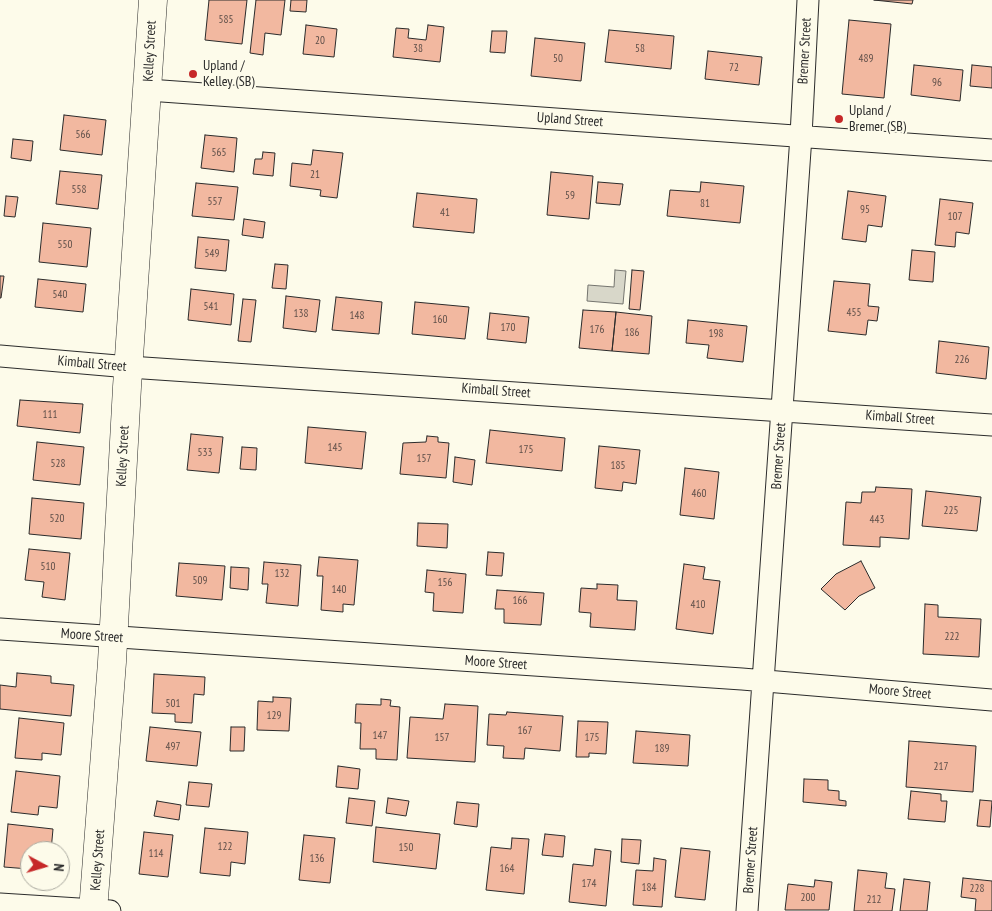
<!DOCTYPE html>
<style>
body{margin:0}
#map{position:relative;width:992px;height:911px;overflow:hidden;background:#fdfbea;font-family:"PT Sans Narrow",sans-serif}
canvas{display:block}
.north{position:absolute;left:20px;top:841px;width:50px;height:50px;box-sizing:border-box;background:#fdfbea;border:1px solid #a9a89e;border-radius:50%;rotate:96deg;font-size:14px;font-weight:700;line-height:20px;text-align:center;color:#2b2b2b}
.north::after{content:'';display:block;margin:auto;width:18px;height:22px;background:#c62828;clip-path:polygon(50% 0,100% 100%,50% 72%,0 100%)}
</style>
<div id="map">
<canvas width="992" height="911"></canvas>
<div class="north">N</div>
</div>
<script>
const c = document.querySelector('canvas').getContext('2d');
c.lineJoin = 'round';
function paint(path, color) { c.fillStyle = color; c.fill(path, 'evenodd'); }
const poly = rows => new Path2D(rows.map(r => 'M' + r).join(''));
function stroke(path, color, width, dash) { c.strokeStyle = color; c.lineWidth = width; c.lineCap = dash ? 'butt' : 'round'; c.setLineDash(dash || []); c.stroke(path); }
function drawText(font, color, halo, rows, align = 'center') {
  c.font = font + ' "PT Sans Narrow",sans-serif'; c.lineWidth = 4; c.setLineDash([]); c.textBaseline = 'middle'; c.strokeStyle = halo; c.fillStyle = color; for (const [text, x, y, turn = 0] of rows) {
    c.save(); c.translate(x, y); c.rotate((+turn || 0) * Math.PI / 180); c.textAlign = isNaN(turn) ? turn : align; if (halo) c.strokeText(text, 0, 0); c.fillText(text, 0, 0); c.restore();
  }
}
const water = poly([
 [615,270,626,271,623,304,587,301,588,285,614,287,615,270]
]);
paint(water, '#d8d7c9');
stroke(water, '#74746e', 1);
const building = poly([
 [209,0,247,0,242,44,205,40,209,0],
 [256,0,285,0,281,35,265,33,263,55,250,53,256,0],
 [291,0,307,0,306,12,290,11,291,0],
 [874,0,913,0,912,4,874,0],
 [849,20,891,24,884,98,842,94,849,20],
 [306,25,337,29,334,57,303,54,306,25],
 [428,25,444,27,440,62,393,57,396,28,409,29,408,38,426,40,428,25],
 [609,30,674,36,671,69,605,62,609,30],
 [492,31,507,31,505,53,490,52,492,31],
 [535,38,585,43,581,81,531,76,535,38],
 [708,51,762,57,759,85,705,79,708,51],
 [914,65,963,70,960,101,911,95,914,65],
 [972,65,992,67,992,88,970,86,972,65],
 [64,115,106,120,102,155,60,150,64,115],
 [205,135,237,138,234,172,201,168,205,135],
 [13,139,33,141,31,161,11,158,13,139],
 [313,150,343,153,337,198,320,196,321,190,290,186,292,163,311,165,313,150],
 [263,152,275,153,273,176,253,174,255,159,262,159,263,152],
 [60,171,102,175,98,209,56,204,60,171],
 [551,172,593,176,589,219,547,215,551,172],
 [598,182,623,184,620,205,596,203,598,182],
 [701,182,744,186,740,223,667,216,670,190,700,192,701,182],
 [196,183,238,187,234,220,192,216,196,183],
 [848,191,886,196,882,227,868,225,866,242,842,239,848,191],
 [417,193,477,199,474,233,413,227,417,193],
 [6,196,18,197,15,217,4,216,6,196],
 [940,199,973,203,969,234,956,232,955,247,935,245,940,199],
 [244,219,265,222,263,238,242,235,244,219],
 [43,223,91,228,87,267,39,262,43,223],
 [198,237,229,240,226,271,195,268,198,237],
 [912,250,935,252,933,282,909,280,912,250],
 [275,264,288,265,286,289,272,288,275,264],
 [632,270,644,271,640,310,629,309,632,270],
 [0,276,4,276,1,298,0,298,0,276],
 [38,279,86,284,83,312,35,307,38,279],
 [834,281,870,284,868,306,879,307,877,321,868,320,866,335,828,331,834,281],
 [191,289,234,294,231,325,188,320,191,289],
 [286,296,320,300,316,332,283,328,286,296],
 [336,297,382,302,379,334,332,330,336,297],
 [243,299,256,300,251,342,238,341,243,299],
 [415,302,469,307,465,339,412,334,415,302],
 [583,310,616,312,612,351,579,348,583,310],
 [616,312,652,316,649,354,612,351,616,312],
 [490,313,529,317,526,343,487,339,490,313],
 [688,320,747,326,743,362,707,358,709,345,686,343,688,320],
 [939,341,989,347,986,379,936,373,939,341],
 [20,400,83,404,80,433,17,426,20,400],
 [308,427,366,432,362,469,305,463,308,427],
 [490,430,565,438,562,471,486,463,490,430],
 [191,434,223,437,219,473,187,470,191,434],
 [427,436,438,437,438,442,449,443,446,478,400,474,403,443,426,442,427,436],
 [37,442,84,447,80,485,33,480,37,442],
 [599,446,640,450,636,484,623,482,622,491,595,488,599,446],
 [242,447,257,448,256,470,240,469,242,447],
 [455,457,475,460,472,485,453,482,455,457],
 [685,468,719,472,714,519,680,515,685,468],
 [876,487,912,489,909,539,880,537,880,547,843,545,846,502,861,503,862,492,875,492,876,487],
 [926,491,981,497,977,531,922,526,926,491],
 [32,498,84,503,81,539,29,534,32,498],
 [418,523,448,524,447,548,417,546,418,523],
 [29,549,70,553,65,600,42,597,44,582,25,580,29,549],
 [488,552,504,553,502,576,486,575,488,552],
 [319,557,358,560,354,605,343,604,343,612,321,610,323,576,317,576,319,557],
 [861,561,875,588,859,596,845,610,821,589,836,574,861,561],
 [264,562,301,565,298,606,266,603,268,584,262,584,264,562],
 [179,563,225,566,222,600,176,596,179,563],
 [684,564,705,567,703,579,720,581,713,634,676,629,684,564],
 [231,567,249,568,248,590,230,588,231,567],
 [427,570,466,574,463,613,433,611,434,593,425,592,427,570],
 [597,584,618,585,617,600,637,601,635,630,590,627,591,613,579,612,581,588,597,589,597,584],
 [497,590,544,593,541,625,504,623,504,609,495,609,497,590],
 [925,604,938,605,938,617,981,619,979,657,923,654,925,604],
 [17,673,51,676,51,683,74,685,71,716,0,709,0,685,16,687,17,673],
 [154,674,205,677,204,695,194,694,192,723,175,722,175,714,152,713,154,674],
 [273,697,291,698,289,731,257,730,258,701,273,702,273,697],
 [381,699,391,700,390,706,400,707,397,760,376,759,376,749,360,749,361,723,355,723,356,704,381,705,381,699],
 [445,704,478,706,475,762,407,758,410,717,443,719,445,704],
 [507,712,563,716,560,751,525,748,524,759,503,758,504,746,487,745,489,714,506,715,507,712],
 [19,718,64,723,61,755,42,753,42,760,15,758,19,718],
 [578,721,608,722,606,754,589,753,589,757,576,757,578,721],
 [150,727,201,732,197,766,146,761,150,727],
 [231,727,245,727,244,751,230,751,231,727],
 [636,731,690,735,688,766,633,763,636,731],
 [909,741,976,746,973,792,906,787,909,741],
 [338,766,360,769,358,789,336,787,338,766],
 [16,771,60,776,57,808,39,806,38,815,11,812,16,771],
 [804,779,828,780,828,790,839,791,839,800,846,801,846,806,803,802,804,779],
 [189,782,212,784,209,807,186,805,189,782],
 [911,791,941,794,941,801,947,801,945,822,908,819,911,791],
 [349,798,375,801,372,826,346,823,349,798],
 [388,798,409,801,406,816,386,813,388,798],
 [980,800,992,801,990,827,977,826,980,800],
 [157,801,181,805,179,820,154,816,157,801],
 [457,802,479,804,477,827,454,824,457,802],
 [8,824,53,829,51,851,30,851,29,869,4,867,8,824],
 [376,827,440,834,436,869,373,862,376,827],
 [205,828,248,832,245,864,231,862,230,876,200,873,205,828],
 [144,832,173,835,168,877,139,874,144,832],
 [545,834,565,836,563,857,542,855,545,834],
 [304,835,335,838,330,883,299,880,304,835],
 [512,838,529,839,524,894,486,890,491,847,511,849,512,838],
 [622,839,641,840,639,864,621,862,622,839],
 [681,848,710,851,705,900,675,897,681,848],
 [595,849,611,851,606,906,569,902,573,864,593,866,595,849],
 [654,858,666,860,662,907,633,905,636,870,653,871,654,858],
 [858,870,887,873,885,888,895,889,892,911,854,911,858,870],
 [963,878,992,881,992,911,975,911,976,899,961,897,963,878],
 [904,879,930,882,927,911,900,911,904,879],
 [815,880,832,882,829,910,785,910,788,884,814,887,815,880]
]);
paint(building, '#f2b8a0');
stroke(building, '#2b2b2b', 1);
const street = poly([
 [148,90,992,150],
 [0,356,129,367,992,425],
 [0,629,742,679,992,700],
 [0,904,110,911],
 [747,911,801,136,808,0]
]);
const secondary = poly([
 [93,911,112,662,127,387,153,0]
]);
stroke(street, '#2b2b2b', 23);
stroke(secondary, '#2b2b2b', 29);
stroke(street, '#fdfbea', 21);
stroke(secondary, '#fdfbea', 28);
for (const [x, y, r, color] of [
 [193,74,5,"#c62828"],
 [839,119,5,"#c62828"]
]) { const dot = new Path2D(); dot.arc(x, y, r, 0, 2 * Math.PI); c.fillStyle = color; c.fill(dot); stroke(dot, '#fdfbea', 2); }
drawText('11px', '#5d4e48', null, [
 ["585",226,20],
 ["20",320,41],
 ["38",418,49],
 ["58",640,49],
 ["50",558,59],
 ["489",866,59],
 ["72",734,68],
 ["96",937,83],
 ["566",83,135],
 ["565",219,153],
 ["21",315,175],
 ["558",79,190],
 ["59",570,196],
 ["557",215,202],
 ["81",705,204],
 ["95",865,210],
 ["41",445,213],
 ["107",955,217],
 ["550",65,245],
 ["549",212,254],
 ["540",60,295],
 ["541",211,307],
 ["455",854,313],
 ["138",301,314],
 ["148",357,316],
 ["160",440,320],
 ["170",508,328],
 ["176",597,330],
 ["186",632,333],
 ["198",716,334],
 ["226",962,360],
 ["111",50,415],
 ["145",335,448],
 ["175",526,450],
 ["533",205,453],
 ["157",424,459],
 ["528",58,464],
 ["185",618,466],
 ["460",699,494],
 ["225",951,511],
 ["520",57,519],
 ["443",877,520],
 ["510",48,567],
 ["132",282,574],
 ["509",200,581],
 ["156",445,583],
 ["140",339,590],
 ["166",520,601],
 ["410",698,605],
 ["222",952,637],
 ["501",173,704],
 ["129",274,716],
 ["167",525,731],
 ["147",380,736],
 ["157",442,738],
 ["175",592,738],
 ["497",173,747],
 ["189",662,749],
 ["217",941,767],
 ["122",225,847],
 ["150",406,848],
 ["114",156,854],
 ["136",317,859],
 ["164",507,869],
 ["174",589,884],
 ["184",649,888],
 ["228",977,889],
 ["200",808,898],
 ["212",874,900]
]);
drawText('14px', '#2b2b2b', '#fdfbea', [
 ["Kelley Street",150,51,-87],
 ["Bremer Street",805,51,-87],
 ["Upland Street",570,120,4],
 ["Kimball Street",92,364,5],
 ["Kimball Street",496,391,4],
 ["Kimball Street",900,418,4],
 ["Kelley Street",123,456,-87],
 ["Bremer Street",779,456,-86],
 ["Moore Street",92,636,4],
 ["Moore Street",496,663,4],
 ["Moore Street",900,692,5],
 ["Kelley Street",98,860,-86],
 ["Bremer Street",751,860,-86]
]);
drawText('14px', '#2b2b2b', '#fdfbea', [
 ["Upland /",203,66],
 ["Kelley (SB)",203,82],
 ["Upland /",849,111],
 ["Bremer (SB)",849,127]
], 'left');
</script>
